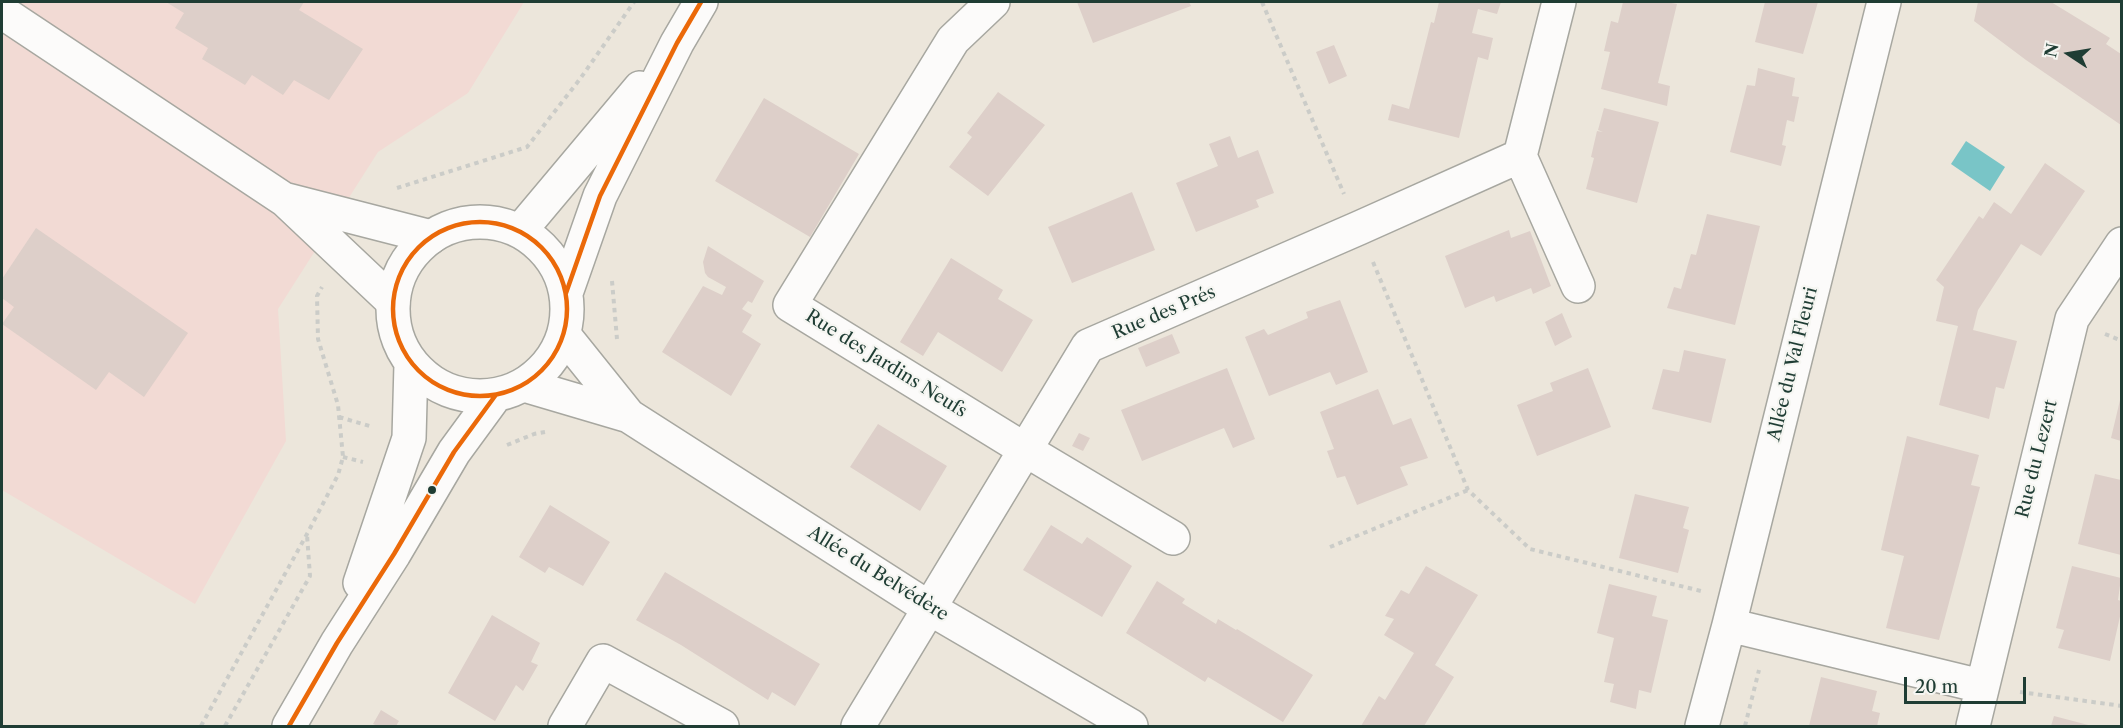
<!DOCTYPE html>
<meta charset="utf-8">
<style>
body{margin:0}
#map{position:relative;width:2123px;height:728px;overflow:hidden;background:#ece6db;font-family:"Libre Caslon Text",serif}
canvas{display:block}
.frame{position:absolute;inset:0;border:3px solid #1f3d34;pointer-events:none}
.north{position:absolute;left:2039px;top:24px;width:60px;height:60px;-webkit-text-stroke:4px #f6f6f2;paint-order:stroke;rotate:282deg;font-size:16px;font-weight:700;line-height:24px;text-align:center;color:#1f3d34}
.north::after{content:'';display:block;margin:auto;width:21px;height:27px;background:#1f3d34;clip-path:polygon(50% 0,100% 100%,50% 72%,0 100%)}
.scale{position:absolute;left:1904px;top:677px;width:122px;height:27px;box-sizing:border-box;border:3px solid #1f3d34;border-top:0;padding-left:8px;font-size:18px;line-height:21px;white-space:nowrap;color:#1f3d34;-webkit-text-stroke:4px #f6f6f2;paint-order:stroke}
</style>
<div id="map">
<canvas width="2123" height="728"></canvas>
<div class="frame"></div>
<div class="north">N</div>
<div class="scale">20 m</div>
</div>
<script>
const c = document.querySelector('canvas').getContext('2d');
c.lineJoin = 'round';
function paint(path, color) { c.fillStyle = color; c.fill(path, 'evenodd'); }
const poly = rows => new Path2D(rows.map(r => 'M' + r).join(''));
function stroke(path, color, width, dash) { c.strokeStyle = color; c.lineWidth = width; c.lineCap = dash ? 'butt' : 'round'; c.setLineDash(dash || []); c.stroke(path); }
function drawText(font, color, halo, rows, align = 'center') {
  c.font = font + ' "Libre Caslon Text",serif'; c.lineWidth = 4.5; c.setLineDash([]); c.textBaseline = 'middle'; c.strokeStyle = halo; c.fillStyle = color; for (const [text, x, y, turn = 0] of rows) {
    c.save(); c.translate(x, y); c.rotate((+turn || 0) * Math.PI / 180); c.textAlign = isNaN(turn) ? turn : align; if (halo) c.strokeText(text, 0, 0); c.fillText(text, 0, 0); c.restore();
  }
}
paint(poly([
 [2,2,524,2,468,93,378,152,278,309,286,441,195,604,2,490]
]), '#f2dad4');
paint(poly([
 [1966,141,2005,167,1990,191,1951,164]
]), '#79c5c7');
paint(poly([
 [166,2,304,2,299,10,363,49,329,100,294,80,283,95,252,75,245,85,202,59,208,48,175,28,184,13],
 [1077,2,1189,2,1191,6,1093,43],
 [1439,2,1501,2,1497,14,1478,9,1472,33,1493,38,1488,60,1478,57,1459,138,1388,120,1392,104,1409,109,1431,22,1434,23],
 [1623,2,1666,2,1677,4,1658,83,1670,86,1667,106,1601,89,1610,52,1604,51,1611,21,1618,23],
 [1765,2,1818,2,1803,54,1755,42],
 [1978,2,2051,2,2110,38,2106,44,2121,54,2121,125,2026,60,1974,21],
 [1334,45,1347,76,1329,84,1316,52],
 [1758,68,1795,78,1792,96,1799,97,1794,122,1787,120,1782,145,1786,146,1781,166,1730,152,1747,85,1755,86],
 [998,92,1045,125,988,196,949,167,972,137,967,133],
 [764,98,859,154,810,237,715,181],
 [1604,108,1659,122,1637,203,1586,189,1594,158,1591,157,1597,131,1603,132,1598,130],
 [1230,136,1238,158,1258,150,1274,193,1256,200,1259,207,1196,232,1176,183,1218,166,1209,144],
 [2045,163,2085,191,2041,256,2021,244,1978,310,1973,330,2017,341,2004,389,1996,387,1989,419,1939,405,1958,326,1936,321,1944,287,1936,280,1979,216,1983,219,1994,202,2011,214],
 [1132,192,1155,250,1072,283,1048,227],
 [1707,214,1760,226,1735,325,1667,308,1674,287,1681,289,1691,254,1696,255],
 [36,228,188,333,144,397,109,372,96,390,2,324,14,307,2,298,2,279],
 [1509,230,1511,238,1530,231,1551,286,1533,294,1531,288,1496,302,1494,296,1465,308,1445,256],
 [708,246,764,281,752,303,748,301,742,309,752,315,742,332,761,344,731,396,662,352,703,286,722,295,726,287,708,277,705,273,703,262],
 [951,258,1003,290,998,299,1033,320,1002,372,938,332,923,356,900,342],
 [1340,300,1368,372,1336,385,1330,372,1269,396,1245,337,1264,329,1268,335,1308,318,1306,312],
 [1562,313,1572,337,1555,346,1545,322],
 [1172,334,1180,353,1146,367,1138,348],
 [1684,350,1726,359,1711,423,1652,409,1663,369,1679,372],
 [1227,368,1255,439,1233,448,1224,428,1142,461,1121,410],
 [1588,368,1611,427,1537,456,1517,405,1553,391,1550,383],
 [1378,389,1393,425,1411,418,1428,458,1400,467,1408,485,1357,505,1345,476,1337,478,1327,451,1334,449,1320,412],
 [2121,396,2121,441,2111,438],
 [878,424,947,466,920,511,850,467],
 [1079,433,1090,438,1083,451,1072,446],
 [1907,436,1979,455,1971,485,1980,487,1939,640,1886,628,1904,556,1881,550],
 [2095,474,2121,480,2121,555,2078,544],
 [1635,494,1689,507,1683,528,1689,530,1678,573,1619,558],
 [550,505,610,542,583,586,549,567,545,573,519,557],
 [1051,525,1082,544,1087,537,1132,566,1102,617,1023,570],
 [1426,566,1478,595,1435,665,1454,677,1424,726,1361,726,1379,696,1385,700,1414,653,1384,635,1394,619,1385,616,1401,590,1409,594],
 [2072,566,2121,578,2118,600,2121,601,2121,612,2110,661,2058,648,2064,630,2056,628],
 [665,572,820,664,795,706,772,692,768,700,681,645,636,620],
 [1157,581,1185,599,1182,603,1216,624,1218,619,1236,630,1237,629,1313,675,1283,722,1208,677,1205,682,1126,633],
 [1609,584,1657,596,1652,616,1668,620,1651,693,1639,690,1636,709,1610,702,1614,684,1604,682,1614,638,1597,633],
 [492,615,540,643,531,662,538,665,523,691,516,685,495,721,448,693],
 [1821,677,1877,691,1872,711,1880,713,1877,726,1809,726],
 [381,710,399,721,396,726,378,726,373,724],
 [2054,716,2092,726,2051,726]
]), '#ddcfc9');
const minor = poly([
 [993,2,953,40,790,305,1024,449,1173,538],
 [2,12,285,200,393,302],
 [1520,156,1578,286],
 [287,200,431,237],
 [564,335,629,416],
 [524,385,629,416,929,608,1131,726],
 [1729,625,1981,686],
 [565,726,603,661,722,726],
 [858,726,1088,346,1359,228,1520,156,1559,2],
 [1702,726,1729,625,1884,2],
 [1973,726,2072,319,2122,244]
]);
const major = poly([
 '393 309a87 87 0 1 1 174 0a87 87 0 1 1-174 0Z',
 [520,231,640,88],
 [566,293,600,196,677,43,701,2],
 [360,583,409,438,411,364],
 [289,726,337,643,394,554,454,452,495,396]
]);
stroke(minor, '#a7a7a0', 36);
stroke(major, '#a7a7a0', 36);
stroke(poly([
 [1262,2,1344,194],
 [397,188,527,147,580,79,634,2],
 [1373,262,1468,490,1530,549,1701,591],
 [612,281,617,339],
 [2105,334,2122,341],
 [339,417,373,427],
 [507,445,534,434,545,432],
 [343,457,363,462],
 [1330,547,1468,490],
 [2020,692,2122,706],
 [201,726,307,534,338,475,343,457,338,405,318,339,317,296,322,287],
 [225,726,310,576,307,535],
 [1745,726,1759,670]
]), '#cbccc8', 4, [4.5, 4.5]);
stroke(minor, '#fcfbfa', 33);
stroke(major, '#fcfbfa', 33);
stroke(poly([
 '393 309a87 87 0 1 1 174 0a87 87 0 1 1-174 0Z',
 [566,293,600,196,677,43,701,2],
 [289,726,337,643,394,554,454,452,495,396]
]), '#eb6909', 4.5);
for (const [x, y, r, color] of [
 [432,490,5,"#1f3d34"]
]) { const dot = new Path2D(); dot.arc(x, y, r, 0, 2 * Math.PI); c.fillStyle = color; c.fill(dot); stroke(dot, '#f6f6f2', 2); }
drawText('18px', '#1f3d34', '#f6f6f2', [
 ["Rue des Prés",1164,313,-23],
 ["Rue des Jardins Neufs",886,364,32],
 ["Allée du Val Fleuri",1793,364,-76],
 ["Rue du Lezert",2037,459,-76],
 ["Allée du Belvédère",878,574,32]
]);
</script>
